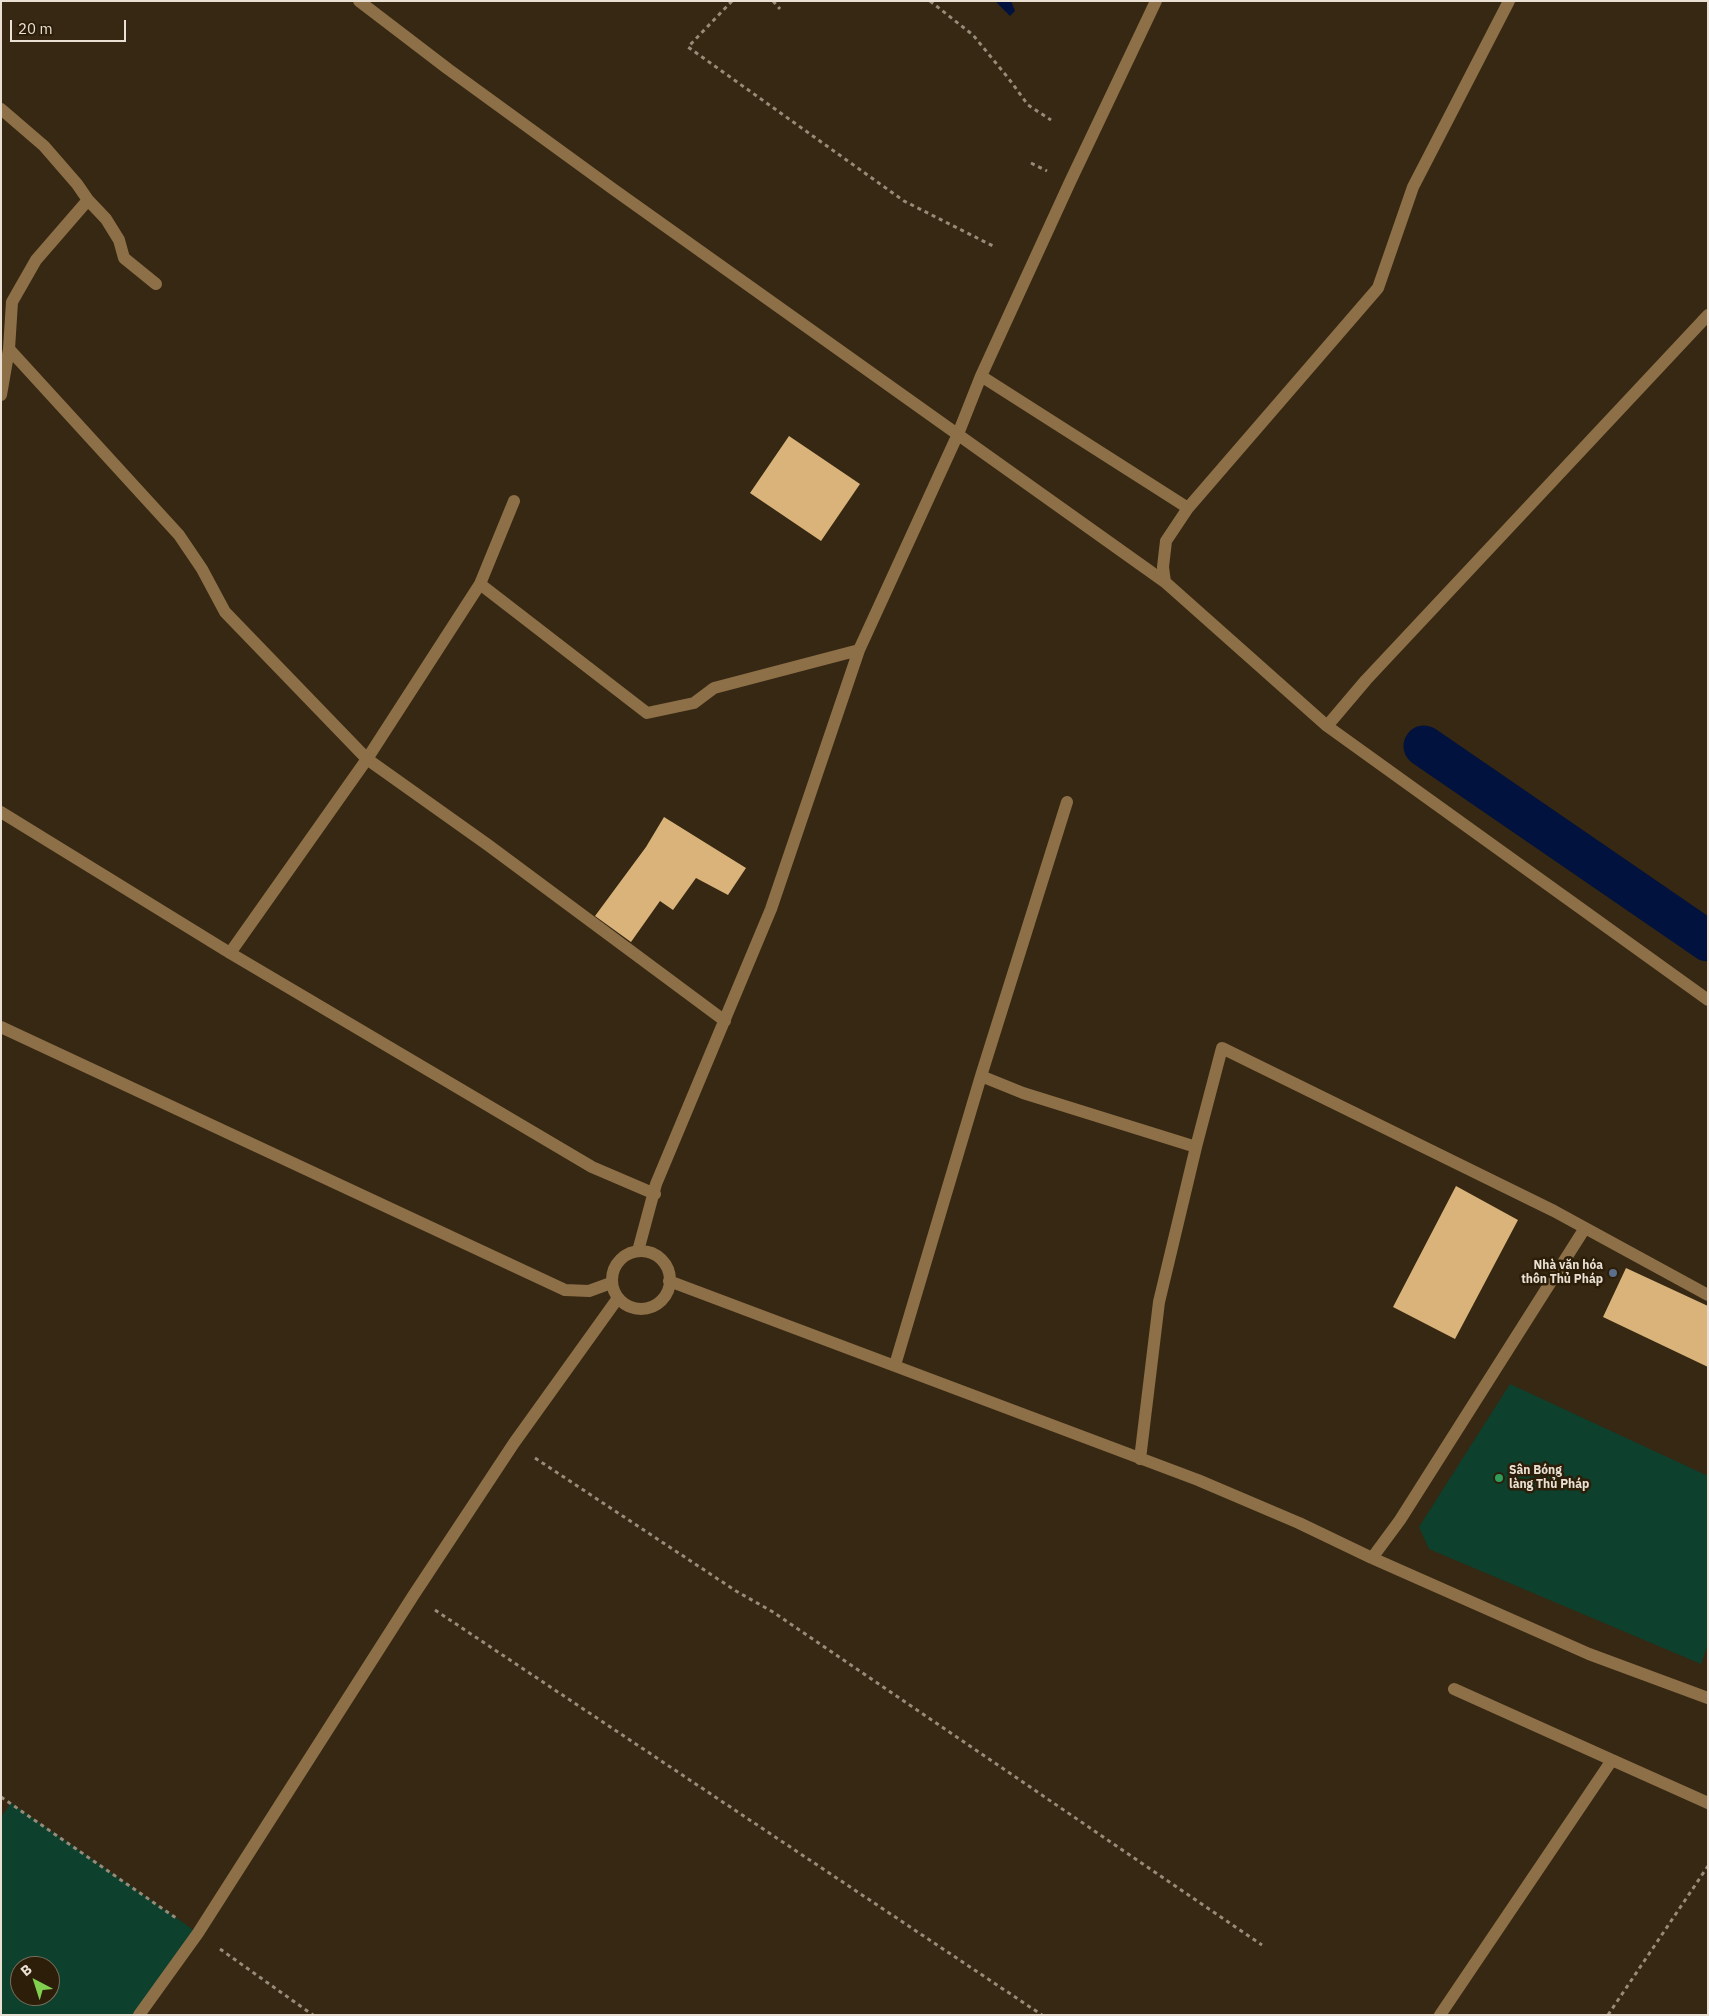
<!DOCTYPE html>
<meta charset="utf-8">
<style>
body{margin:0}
#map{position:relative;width:1709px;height:2016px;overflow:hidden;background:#362812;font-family:"IBM Plex Sans",sans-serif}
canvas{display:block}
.frame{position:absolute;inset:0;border:2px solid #eae1d4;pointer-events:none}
.north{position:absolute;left:10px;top:1956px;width:50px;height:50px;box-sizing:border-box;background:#2c1e09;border:1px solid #786c5a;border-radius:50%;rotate:320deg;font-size:14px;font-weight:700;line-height:20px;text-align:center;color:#eae1d4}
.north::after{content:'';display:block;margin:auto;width:18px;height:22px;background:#81d050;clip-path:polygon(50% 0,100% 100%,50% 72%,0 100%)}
.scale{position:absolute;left:10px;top:20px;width:116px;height:22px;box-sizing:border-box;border:2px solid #eae1d4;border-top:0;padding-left:6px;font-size:15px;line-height:18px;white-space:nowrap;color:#eae1d4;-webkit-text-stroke:4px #2c1e09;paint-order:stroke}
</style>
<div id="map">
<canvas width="1709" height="2016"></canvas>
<div class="frame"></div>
<div class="north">B</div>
<div class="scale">20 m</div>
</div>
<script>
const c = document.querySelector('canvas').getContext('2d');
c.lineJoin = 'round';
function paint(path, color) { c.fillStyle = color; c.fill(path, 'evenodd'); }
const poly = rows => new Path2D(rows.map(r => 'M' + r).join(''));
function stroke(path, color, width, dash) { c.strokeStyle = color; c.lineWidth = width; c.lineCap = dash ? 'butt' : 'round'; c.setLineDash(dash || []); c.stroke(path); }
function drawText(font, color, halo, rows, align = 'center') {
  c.font = font + ' "IBM Plex Sans",sans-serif'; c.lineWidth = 5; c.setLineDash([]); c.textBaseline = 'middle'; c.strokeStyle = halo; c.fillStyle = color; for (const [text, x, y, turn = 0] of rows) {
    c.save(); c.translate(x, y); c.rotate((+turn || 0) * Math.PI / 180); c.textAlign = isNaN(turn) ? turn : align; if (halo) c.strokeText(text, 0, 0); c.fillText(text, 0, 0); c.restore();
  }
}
paint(poly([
 [1510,1384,1708,1476,1708,1644,1701,1664,1429,1549,1419,1527],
 [11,1803,198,1933,139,2015,1,2015,1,1817],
 [20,1966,50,1966,50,1996,20,1996]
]), '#0d402d');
paint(poly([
 [995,1,1011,1,1015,11,1010,16]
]), '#00123d');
stroke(poly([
 [1424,746,1708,941]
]), '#00123d', 41);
paint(poly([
 [789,436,860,484,821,541,750,493],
 [664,817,746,868,728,895,696,878,673,910,660,901,631,942,595,916,646,847],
 [1456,1186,1518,1220,1455,1339,1393,1307],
 [1626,1268,1708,1306,1708,1367,1603,1317]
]), '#d9b379');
stroke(poly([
 [732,1,688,47,904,201,993,246],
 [773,1,780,9],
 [930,1,973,35,1009,79,1028,105,1051,120],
 [1031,163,1047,171],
 [535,1458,736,1591,773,1612,1262,1945],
 [435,1610,1042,2015],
 [1,1797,176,1918],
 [220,1949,313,2015],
 [1608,2015,1708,1866]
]), '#978b7a', 3, [4, 4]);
stroke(poly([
 [359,1,448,69,613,189,1165,582,1327,726,1708,1000],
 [1,109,44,146,77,184,88,200],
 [9,349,179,535,202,569,225,612,367,759,488,845,725,1021],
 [981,376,1188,508],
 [1,395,9,349,12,302,36,260,88,200,106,219,119,240,124,258,156,284],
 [1165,582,1163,567,1166,541,1188,508,1378,288,1413,187,1509,1],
 [480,584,647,713,694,703,714,688,859,650],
 [1327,726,1366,680,1708,315],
 [1,812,230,953,592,1167,655,1194],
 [230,953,367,759,480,584,514,501],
 [1,1027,565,1290,589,1291,611,1283],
 [981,1076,1023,1093,1196,1147],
 '612 1280a29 29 0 1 1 58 0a29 29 0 1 1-58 0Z',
 [638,1251,656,1184,771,909,859,650,958,434,981,376,1070,182,1156,1],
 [669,1281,1198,1480,1299,1523,1372,1558,1589,1654,1708,1698],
 [895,1365,981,1076,1067,802],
 [1140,1459,1159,1302,1196,1147,1222,1048,1554,1211,1708,1295],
 [1372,1558,1400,1520,1585,1228],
 [1454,1689,1612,1760],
 [139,2015,198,1933,413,1596,514,1443,618,1298],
 [1440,2015,1612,1760,1708,1803]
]), '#8d6f48', 12);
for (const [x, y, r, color] of [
 [1613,1273,5,"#5c6f8a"],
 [1499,1478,5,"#2e9e5b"]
]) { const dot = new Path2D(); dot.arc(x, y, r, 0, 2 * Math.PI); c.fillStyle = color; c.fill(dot); stroke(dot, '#2c1e09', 2); }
drawText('bold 12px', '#eae1d4', '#2c1e09', [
 ["Nhà văn hóa",1603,1266],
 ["thôn Thủ Pháp",1603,1280],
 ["Sân Bóng",1509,1471,"left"],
 ["làng Thủ Pháp",1509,1485,"left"]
], 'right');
</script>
